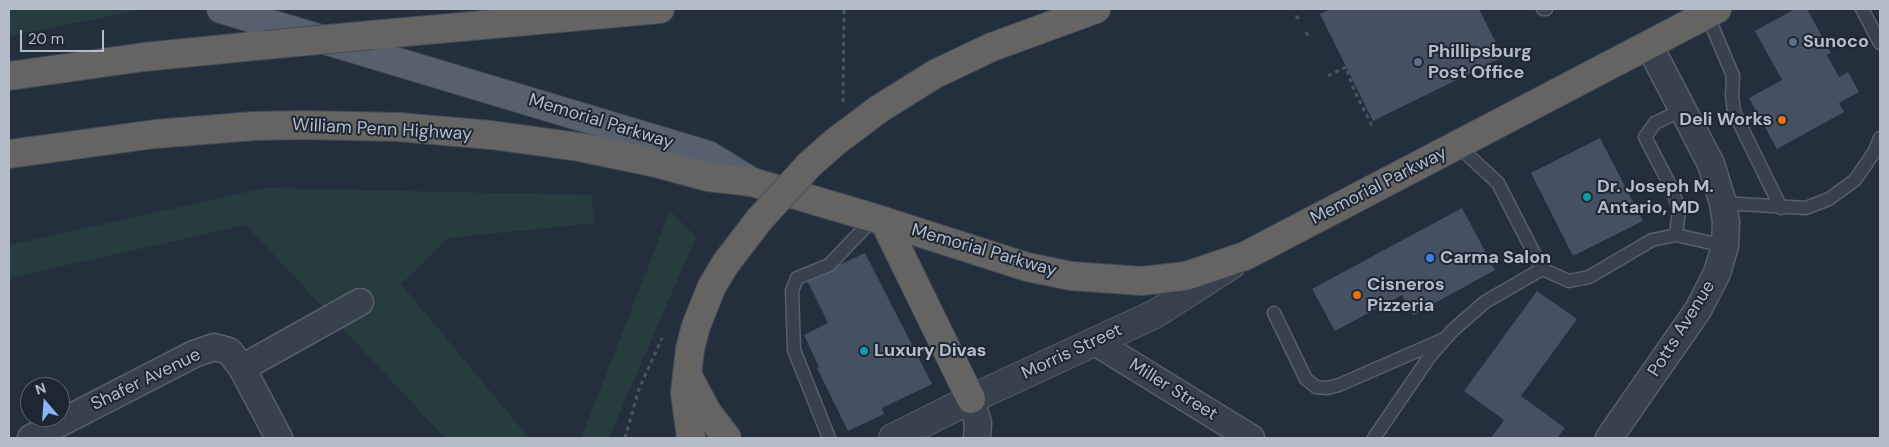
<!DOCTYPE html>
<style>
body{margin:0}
#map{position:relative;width:1889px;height:447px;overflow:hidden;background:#242f3e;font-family:"DM Sans",sans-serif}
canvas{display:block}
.frame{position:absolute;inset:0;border:10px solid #b4bcc9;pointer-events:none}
.north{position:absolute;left:20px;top:377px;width:50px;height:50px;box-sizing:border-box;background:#1d2633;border:1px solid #59626f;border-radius:50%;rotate:342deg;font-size:14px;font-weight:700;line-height:20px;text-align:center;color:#b4bcc9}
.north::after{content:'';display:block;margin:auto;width:18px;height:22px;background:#8ab4f8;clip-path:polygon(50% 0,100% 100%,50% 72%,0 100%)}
.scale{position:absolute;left:20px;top:30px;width:84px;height:22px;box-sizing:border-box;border:2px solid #b4bcc9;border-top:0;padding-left:6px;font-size:15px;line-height:18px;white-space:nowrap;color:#b4bcc9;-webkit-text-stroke:4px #1d2633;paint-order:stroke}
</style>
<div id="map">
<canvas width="1889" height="447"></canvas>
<div class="frame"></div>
<div class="north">N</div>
<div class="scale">20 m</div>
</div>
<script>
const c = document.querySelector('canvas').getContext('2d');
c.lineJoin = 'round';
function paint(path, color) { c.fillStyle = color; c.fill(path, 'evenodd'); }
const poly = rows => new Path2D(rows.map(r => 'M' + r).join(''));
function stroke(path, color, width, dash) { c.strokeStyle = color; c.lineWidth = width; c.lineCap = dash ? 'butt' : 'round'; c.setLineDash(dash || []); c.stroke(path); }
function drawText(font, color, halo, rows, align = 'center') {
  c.font = font + ' "DM Sans",sans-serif'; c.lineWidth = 4; c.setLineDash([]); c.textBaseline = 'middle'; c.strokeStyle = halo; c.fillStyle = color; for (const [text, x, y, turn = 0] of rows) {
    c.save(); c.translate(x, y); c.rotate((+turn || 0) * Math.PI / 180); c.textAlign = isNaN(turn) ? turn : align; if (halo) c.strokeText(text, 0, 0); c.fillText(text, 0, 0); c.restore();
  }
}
paint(poly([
 [9,9,132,9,137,11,9,36],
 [265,188,591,195,595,223,449,238,401,284,529,438,445,438,246,225,9,278,9,245],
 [670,211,696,237,609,438,581,438]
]), '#263c3f');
paint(poly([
 [1331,9,1479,9,1503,57,1373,121,1320,14],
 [1795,9,1807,9,1831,53,1827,55,1839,77,1848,72,1859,92,1839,103,1844,112,1777,149,1749,98,1782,80,1755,31],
 [1600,138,1643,221,1573,256,1531,173],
 [1462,208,1495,270,1413,315,1402,295,1335,331,1312,289],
 [865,253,932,384,882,408,884,414,848,431,817,368,819,367,804,335,828,323,807,280],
 [1537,291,1577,319,1521,396,1565,428,1557,438,1491,438,1504,420,1464,391]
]), '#455162');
const service = poly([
 [1543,9,1546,9],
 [1862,9,1880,43],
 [1707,14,1733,76,1732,95,1734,112,1781,208],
 [1457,145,1498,183,1542,269,1569,281,1589,277,1652,240,1676,235,1679,210,1672,189,1645,137,1655,123,1684,109],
 [1723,203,1806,208,1829,199,1855,180,1875,151,1880,138],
 [1676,235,1725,246],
 [1274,313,1306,379,1316,387,1327,388,1339,385,1442,340],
 [829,438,794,350,792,291,797,278,829,265,874,218],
 [1374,438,1430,356,1453,330,1485,302,1542,269]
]);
const minor = poly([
 [1095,342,1251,438],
 [242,368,360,302],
 [971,399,978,423,977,438],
 [31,438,194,354,214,347,229,351,242,368,279,438],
 [1609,438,1698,310,1717,273,1725,246,1726,222,1723,203,1711,164,1649,45]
]);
const tertiary = poly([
 [893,438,971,399,1155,314,1231,265]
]);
const primary = poly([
 [221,9,708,155,752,182]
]);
const trunk = poly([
 [372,35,660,9],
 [9,76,144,57,265,45],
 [9,154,155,134,254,126,304,125,398,127,491,135,579,147,652,162,708,177,752,182,874,218,1027,267,1071,276,1142,281,1186,276,1245,256,1717,9],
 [809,165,835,142,879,109,935,74,992,47,1096,9],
 [884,221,971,399],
 [688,376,707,412,727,438],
 [691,438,685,393,690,349,696,326,712,286,726,263,759,220]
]);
stroke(service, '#565f6c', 15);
stroke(minor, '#565f6c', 29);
stroke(tertiary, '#565f6c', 30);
stroke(primary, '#414a57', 30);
stroke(trunk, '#434c59', 30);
stroke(poly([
 [1288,9,1289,9],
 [1296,16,1300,20],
 [1306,32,1309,37],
 [1328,76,1346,67,1354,90,1372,126],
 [843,102,844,9],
 [625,438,639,389,662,338]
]), '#44595c', 3, [4, 4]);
stroke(service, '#38414e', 12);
stroke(minor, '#38414e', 26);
stroke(tertiary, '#38414e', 28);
stroke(primary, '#56606e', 28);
stroke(trunk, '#656462', 28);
const trunkBridge = poly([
 [265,45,372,35],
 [759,220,809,165]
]);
stroke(trunkBridge, '#434c59', 30, []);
stroke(trunkBridge, '#656462', 28);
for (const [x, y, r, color] of [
 [1793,42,5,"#5c6f8a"],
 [1418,62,5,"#5c6f8a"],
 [1782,120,5,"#e8710a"],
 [1587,197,5,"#0f9aa8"],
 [1430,258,5,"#3f7fe0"],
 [1357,295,5,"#e8710a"],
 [864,351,5,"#0f9aa8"]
]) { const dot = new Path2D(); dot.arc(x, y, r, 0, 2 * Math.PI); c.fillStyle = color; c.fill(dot); stroke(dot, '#1d2633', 2); }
drawText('bold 18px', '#b4bcc9', '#1d2633', [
 ["Sunoco",1803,42],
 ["Phillipsburg",1428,52],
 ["Post Office",1428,73],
 ["Deli Works",1772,120,"right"],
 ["Dr. Joseph M.",1597,187],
 ["Antario, MD",1597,208],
 ["Carma Salon",1440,258],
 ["Cisneros",1367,285],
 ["Pizzeria",1367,306],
 ["Luxury Divas",874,351]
], 'left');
drawText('18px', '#b4bcc9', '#1d2633', [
 ["Memorial Parkway",601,122,17],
 ["William Penn Highway",382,130,3],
 ["Memorial Parkway",1379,186,-27],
 ["Memorial Parkway",984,251,16],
 ["Potts Avenue",1682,329,-58],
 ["Morris Street",1072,352,-25],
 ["Shafer Avenue",146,380,-26],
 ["Miller Street",1173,390,32]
]);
</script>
